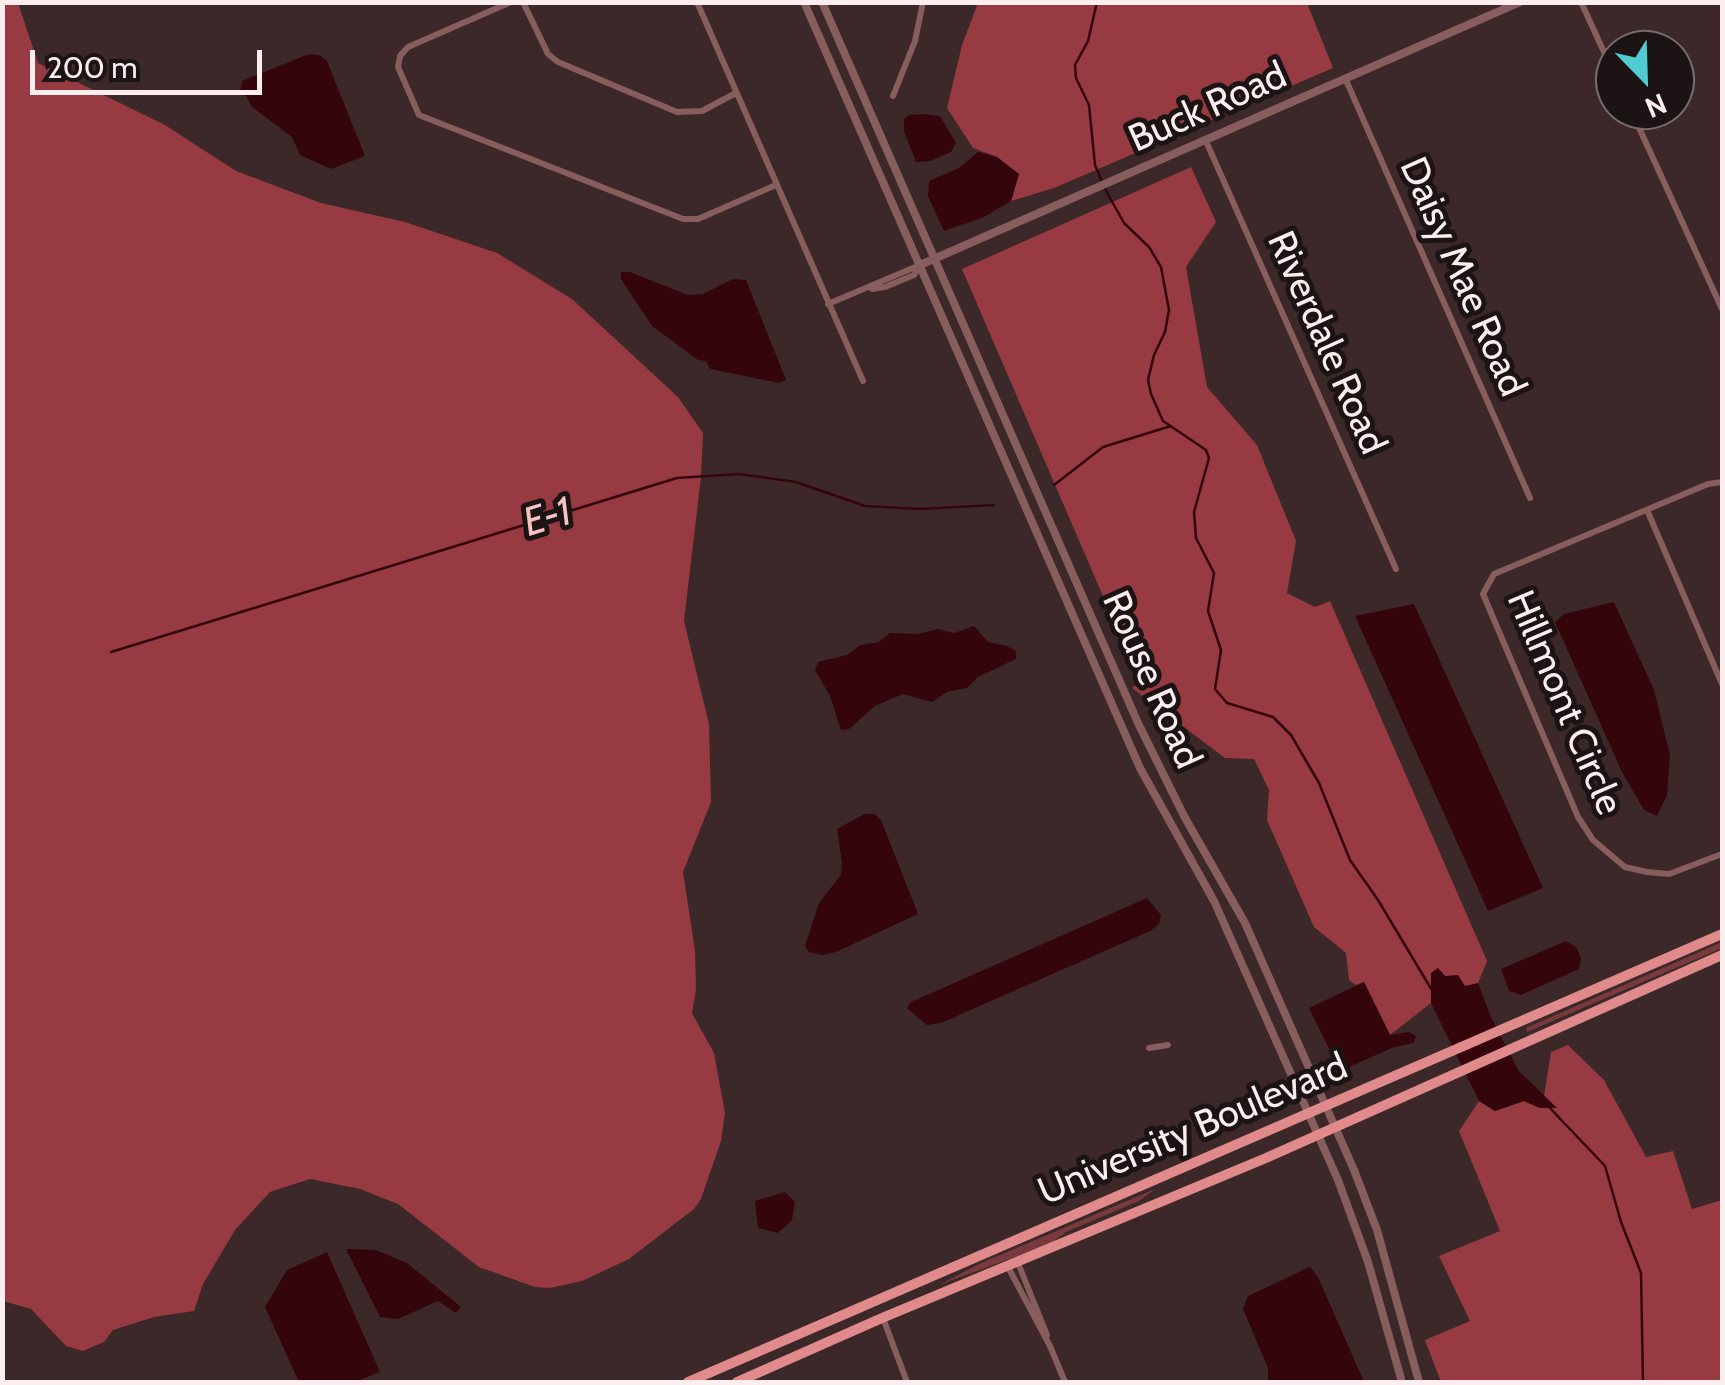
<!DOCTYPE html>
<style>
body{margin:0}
#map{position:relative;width:1725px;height:1385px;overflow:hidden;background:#3c2828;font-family:Cabin,sans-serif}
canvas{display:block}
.frame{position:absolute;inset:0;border:5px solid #fceeee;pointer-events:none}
.north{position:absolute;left:1595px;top:30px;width:100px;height:100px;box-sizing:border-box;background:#1c1414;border:2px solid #766b6b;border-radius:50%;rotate:157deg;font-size:28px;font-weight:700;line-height:40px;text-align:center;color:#fceeee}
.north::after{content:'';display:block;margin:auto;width:35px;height:45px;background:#51ccd1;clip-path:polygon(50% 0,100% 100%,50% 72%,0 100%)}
.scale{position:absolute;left:30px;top:50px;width:232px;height:45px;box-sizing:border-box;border:5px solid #fceeee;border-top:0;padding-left:12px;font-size:30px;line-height:35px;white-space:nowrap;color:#fceeee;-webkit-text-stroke:8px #1c1414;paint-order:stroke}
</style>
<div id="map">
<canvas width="1725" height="1385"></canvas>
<div class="frame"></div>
<div class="north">N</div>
<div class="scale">200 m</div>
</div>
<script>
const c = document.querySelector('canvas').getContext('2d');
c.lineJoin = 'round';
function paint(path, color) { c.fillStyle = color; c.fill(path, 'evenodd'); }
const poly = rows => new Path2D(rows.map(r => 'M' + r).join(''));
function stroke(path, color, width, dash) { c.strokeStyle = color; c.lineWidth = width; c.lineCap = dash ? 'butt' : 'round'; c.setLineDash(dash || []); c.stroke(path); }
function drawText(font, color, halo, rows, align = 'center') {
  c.font = font + ' Cabin,sans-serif'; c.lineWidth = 10; c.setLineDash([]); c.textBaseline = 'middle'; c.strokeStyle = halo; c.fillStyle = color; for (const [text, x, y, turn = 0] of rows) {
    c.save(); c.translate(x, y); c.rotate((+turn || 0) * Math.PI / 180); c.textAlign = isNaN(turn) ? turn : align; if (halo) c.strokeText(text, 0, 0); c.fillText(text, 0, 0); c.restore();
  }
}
paint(poly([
 [1722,942,1720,949,1527,1032,1526,1028],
 [1155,1189,1139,1201,1066,1232,1050,1244,939,1285,979,1264]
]), '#793a3d');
paint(poly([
 [2,3,18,3,38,63,165,125,236,171,321,203,405,222,497,253,572,299,678,397,703,433,701,477,684,621,709,724,711,802,683,872,695,951,696,989,692,1013,714,1053,725,1113,721,1141,701,1199,694,1209,629,1259,582,1281,550,1288,535,1287,479,1267,398,1204,360,1189,310,1179,270,1192,235,1230,203,1284,194,1311,154,1317,113,1330,104,1342,83,1351,66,1346,31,1309,3,1301],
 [978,3,1307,3,1333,68,1054,188,1011,201,1019,174,997,157,973,148,947,108,962,45],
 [1191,167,1216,222,1186,267,1207,387,1257,445,1296,541,1287,593,1315,607,1330,601,1487,961,1478,983,1465,987,1445,976,1438,968,1431,973,1431,1003,1390,1035,1364,982,1356,985,1349,980,1346,953,1314,927,1267,820,1269,790,1254,759,1225,758,1132,688,1140,682,962,269],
 [1568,1045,1604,1080,1646,1157,1673,1151,1692,1209,1722,1200,1722,1382,1441,1382,1425,1340,1470,1321,1439,1256,1500,1231,1459,1131,1479,1101,1495,1111,1524,1101,1540,1108,1556,1108,1544,1096,1551,1052]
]), '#973a41');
paint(poly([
 [309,54,319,55,327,61,365,156,331,169,300,155,292,137,252,107,246,96,240,93,242,81],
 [923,114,940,116,956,143,951,152,930,161,916,162,904,131,904,119,909,115],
 [978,152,997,157,1019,174,1011,201,982,218,944,231,928,196,929,181,959,168],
 [621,272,630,272,688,295,703,294,733,279,746,280,786,380,779,383,710,369,706,361,698,360,652,326,621,279],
 [1614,602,1654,690,1670,755,1667,795,1657,816,1644,810,1622,772,1555,622,1564,614],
 [1414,604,1543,888,1488,911,1355,616],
 [974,626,988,642,1007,646,1016,651,1016,659,978,677,967,688,947,692,932,702,903,694,875,706,849,729,841,730,830,696,815,670,818,662,847,655,860,645,879,642,890,633,918,634,938,629,954,633],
 [864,814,875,814,881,820,918,914,836,952,822,955,809,952,805,946,819,903,841,875,842,863,837,829],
 [1147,898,1161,915,1159,924,1150,931,941,1023,927,1025,907,1008,911,1002],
 [1566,941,1576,947,1581,958,1579,969,1521,995,1509,991,1501,969],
 [1438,968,1445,976,1458,975,1465,986,1478,983,1491,1017,1518,1070,1557,1108,1540,1108,1524,1101,1495,1111,1479,1101,1431,1003,1431,973],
 [1364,982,1390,1035,1409,1032,1416,1036,1414,1043,1394,1047,1340,1071,1309,1008],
 [785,1192,795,1202,792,1220,778,1233,758,1228,755,1201],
 [346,1249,376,1250,407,1263,461,1307,456,1313,438,1301,398,1319,380,1317],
 [327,1252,380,1372,355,1382,299,1382,265,1307,287,1270],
 [1310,1267,1318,1277,1364,1382,1268,1382,1268,1368,1243,1309,1248,1296]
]), '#35050c');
stroke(poly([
 [1097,2,1088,41,1075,65,1076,78,1089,105,1095,165,1102,182],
 [1105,189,1124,223,1149,247,1161,267,1169,310,1165,332,1154,355,1148,380,1151,394,1163,421,1206,450,1209,458,1194,512,1196,538,1214,573,1208,611,1221,650,1215,689,1227,703,1273,717,1291,735,1319,783,1350,860,1378,900,1433,992],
 [1054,485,1103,447,1171,426],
 [111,652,677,478,739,474,796,482,865,506,920,509,994,505],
 [1549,1107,1605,1166,1621,1222,1641,1273,1643,1382]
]), '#35050c', 2.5);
stroke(poly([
 [511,2,408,47,400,56,398,67,419,115,683,219,698,219,776,185],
 [523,2,548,54,558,62,677,112,702,111,736,93],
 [697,2,863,381],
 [1581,2,1615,76],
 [1345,78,1530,498],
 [893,96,915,41,923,2],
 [1631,110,1722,309],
 [1205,139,1396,569],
 [872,289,885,287,914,275,920,265],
 [828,304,920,265],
 [1722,482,1708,484,1494,574,1483,594,1578,817,1593,840,1625,867,1647,872,1669,874,1722,854],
 [1647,510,1722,684],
 [1149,1048,1168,1045],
 [1018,1263,1047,1335],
 [1008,1267,1050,1346,1065,1382],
 [883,1318,907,1382]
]), '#885d5e', 6);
stroke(poly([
 [804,2,1140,768,1214,901,1338,1180,1368,1262,1402,1382],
 [822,2,1138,723,1184,816,1245,923,1354,1170,1377,1230,1419,1382],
 [920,265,1520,2]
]), '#885d5e', 8);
stroke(poly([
 [688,1382,1722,934],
 [737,1382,882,1318,1266,1158,1722,955]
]), '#e08a8c', 10);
drawText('38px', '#fceeee', '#1c1414', [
 ["Buck Road",1208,108,-24],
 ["Daisy Mae Road",1462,277,66],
 ["Riverdale Road",1326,343,66],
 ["Rouse Road",1151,680,66],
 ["Hillmont Circle",1564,703,67],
 ["University Boulevard",1193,1130,-23]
]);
drawText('italic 40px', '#f9c3c3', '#1c1414', [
 ["E-1",548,518,-17]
]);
</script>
